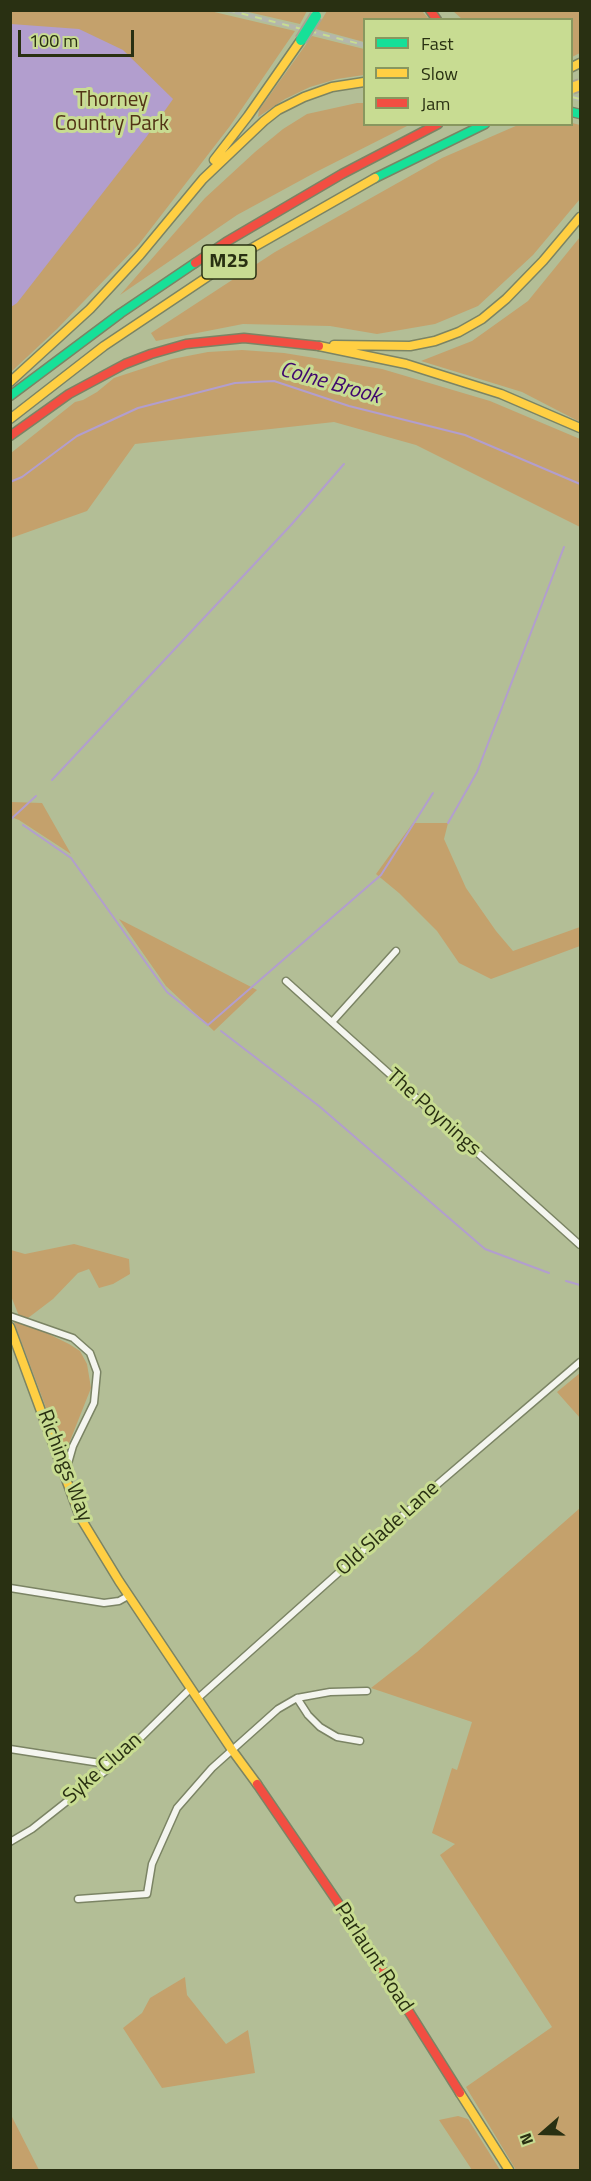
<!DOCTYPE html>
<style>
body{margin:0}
#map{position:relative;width:591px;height:2181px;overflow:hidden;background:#b3be96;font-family:"Titillium Web",sans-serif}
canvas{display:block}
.frame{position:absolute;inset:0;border:12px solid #293012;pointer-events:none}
.legend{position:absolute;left:363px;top:18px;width:210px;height:108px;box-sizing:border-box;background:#c8dc92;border:2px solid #88975f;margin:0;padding:8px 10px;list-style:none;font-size:18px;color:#293012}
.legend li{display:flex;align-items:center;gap:12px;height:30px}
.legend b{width:30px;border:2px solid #88975f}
.north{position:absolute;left:513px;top:2103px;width:60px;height:60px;-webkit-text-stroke:4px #c8dc92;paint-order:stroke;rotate:250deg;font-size:16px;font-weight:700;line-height:24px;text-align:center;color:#293012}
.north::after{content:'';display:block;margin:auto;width:21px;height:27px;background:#293012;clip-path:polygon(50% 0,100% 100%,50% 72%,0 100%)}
.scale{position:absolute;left:18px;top:30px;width:116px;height:27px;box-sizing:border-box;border:3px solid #293012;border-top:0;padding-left:8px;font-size:18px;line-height:21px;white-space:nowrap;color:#293012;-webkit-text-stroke:4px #c8dc92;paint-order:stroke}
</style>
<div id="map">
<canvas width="591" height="2181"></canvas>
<div class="frame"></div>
<ul class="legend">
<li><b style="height:8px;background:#16e098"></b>Fast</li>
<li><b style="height:8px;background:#ffcf43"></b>Slow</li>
<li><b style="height:8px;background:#f24e42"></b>Jam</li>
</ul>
<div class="north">N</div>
<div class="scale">100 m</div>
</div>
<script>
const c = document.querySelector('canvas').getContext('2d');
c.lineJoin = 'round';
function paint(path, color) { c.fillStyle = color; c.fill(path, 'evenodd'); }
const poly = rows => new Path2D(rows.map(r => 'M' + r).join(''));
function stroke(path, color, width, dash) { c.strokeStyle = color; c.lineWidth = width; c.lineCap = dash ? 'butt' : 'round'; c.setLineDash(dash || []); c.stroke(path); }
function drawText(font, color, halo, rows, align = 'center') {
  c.font = font + ' "Titillium Web",sans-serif'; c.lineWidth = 6; c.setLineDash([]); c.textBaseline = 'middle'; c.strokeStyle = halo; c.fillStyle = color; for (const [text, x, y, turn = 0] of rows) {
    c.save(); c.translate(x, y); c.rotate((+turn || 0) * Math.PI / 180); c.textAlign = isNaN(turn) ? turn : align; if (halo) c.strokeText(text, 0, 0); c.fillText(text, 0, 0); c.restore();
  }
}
paint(poly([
 [11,11,210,11,295,31,230,126,139,244,57,329,11,372],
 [244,11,307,10,307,11,300,24],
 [327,11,422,11,429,19,364,20,364,42,316,29],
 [453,11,580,11,580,53,572,57,572,20,462,19],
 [312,36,364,49,364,75,337,79,310,87,285,99,258,117,259,110],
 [357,103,364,103,364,124,409,125,316,172,237,215,120,295,205,198,255,152,283,129,307,114],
 [572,123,580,125,580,199,533,255,478,306,435,324,377,334,330,326,243,324,156,341,151,333,275,252,442,158,518,125,572,124],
 [580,237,580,422,522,392,421,361,472,341,528,301],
 [242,350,284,353,382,369,490,401,580,439,580,527,416,445,334,422,135,444,87,511,11,538,11,453,75,402,83,400,97,392,114,378,172,359,208,352],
 [11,802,42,803,71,854,19,820,11,817],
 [413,823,448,823,444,839,466,888,496,931,513,951,580,927,580,946,491,979,459,963,437,931,399,893,376,874],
 [119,919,257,990,214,1031,166,986],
 [74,1244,129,1259,130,1274,113,1284,99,1288,89,1269,78,1273,53,1299,28,1318,19,1316,11,1296,11,1250,25,1254],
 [16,1318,69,1344,80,1351,87,1364,91,1388,64,1456,14,1322],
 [580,1373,580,1418,557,1392],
 [580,1508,580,2170,516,2170,466,2087,552,2027,440,1855,455,1844,432,1833,452,1768,457,1770,472,1722,371,1688,417,1652],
 [185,1977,187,1995,226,2044,248,2030,255,2073,162,2088,123,2028,142,2013,150,1998],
 [11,2115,39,2170,11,2170],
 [458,2116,468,2119,500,2170,472,2170,439,2120]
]), '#c4a16c');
paint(poly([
 [11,24,79,29,123,50,173,99,147,136,17,303,11,307]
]), '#b29ece');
stroke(poly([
 [10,482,22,477,77,436,138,408,235,383,274,381,349,406,465,435,580,484],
 [52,780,291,525,344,464],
 [10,820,36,796],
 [448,823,477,772,564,547],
 [23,825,71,858,167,992,208,1025,381,875,433,793],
 [221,1031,319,1106,485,1249,549,1273],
 [566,1281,580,1285]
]), '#b29ece', 2);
const street = poly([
 [286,981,580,1245],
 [332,1022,396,951],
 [10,1316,73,1338,90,1353,97,1372,94,1403,73,1446,65,1474],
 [10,1588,104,1603,119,1601,128,1596],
 [297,1698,308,1715,320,1727,337,1737,360,1741],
 [197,1699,439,1483,580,1362],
 [10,1749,113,1765],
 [10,1842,32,1829,113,1765,190,1689],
 [78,1899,147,1894,152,1864,177,1808,212,1768,278,1709,297,1698,330,1692,367,1691]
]);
const fast = poly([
 [572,112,580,114],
 [375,178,485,124],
 [10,396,121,313,195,263]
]);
const slow = poly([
 [572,67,580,63],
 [214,160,248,116,301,40],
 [334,345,410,346,435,341,459,332,482,319,506,299,543,261,580,217],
 [319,346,406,364,501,394,580,428],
 [10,382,90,309,140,255,203,179,264,121,278,110,304,97,332,87,364,82],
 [10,419,104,346,240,255,375,178],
 [10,1327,80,1517,119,1581,232,1750,257,1784],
 [460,2093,509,2170]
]);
const jam = poly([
 [430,10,437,20],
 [195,263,226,242,342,174,438,124],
 [10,436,69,394,125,364,151,354,186,344,244,338,319,346],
 [257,1784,367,1945,460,2093]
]);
stroke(street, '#7b8464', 9);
stroke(fast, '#7b8464', 11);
stroke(slow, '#7b8464', 11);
stroke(jam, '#7b8464', 11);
stroke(street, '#f4f5ef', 6);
stroke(fast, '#16e098', 8);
stroke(slow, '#ffcf43', 8);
stroke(jam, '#f24e42', 8);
const rail = poly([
 [228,10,364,45],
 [572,97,580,99]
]);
stroke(rail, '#b4b7ac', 4.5);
stroke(rail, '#c8dc92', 2, [7]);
const fastBridge = poly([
 [301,40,316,16]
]);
const slowBridge = poly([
 [572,88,580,85]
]);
stroke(fastBridge, '#a8a392', 14, []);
stroke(slowBridge, '#a8a392', 14, []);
stroke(fastBridge, '#16e098', 10);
stroke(slowBridge, '#ffcf43', 10);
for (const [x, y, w] of [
 [229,262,54]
]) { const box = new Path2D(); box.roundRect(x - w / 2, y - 17, w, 34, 4.5); c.fillStyle = '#c8dc92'; c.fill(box); stroke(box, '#293012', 1.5); }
drawText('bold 20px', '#293012', null, [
 ["M25",229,262]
]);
drawText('21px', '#523316', '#c8dc92', [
 ["Thorney",112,101],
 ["Country Park",112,125]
]);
drawText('21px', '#293012', '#c8dc92', [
 ["The Poynings",433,1113,42],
 ["Richings Way",64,1466,69],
 ["Old Slade Lane",388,1529,-42],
 ["Syke Cluan",103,1769,-41],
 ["Parlaunt Road",373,1958,57]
]);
drawText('italic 22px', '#3f076f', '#c8dc92', [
 ["Colne Brook",330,384,16]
]);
</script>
